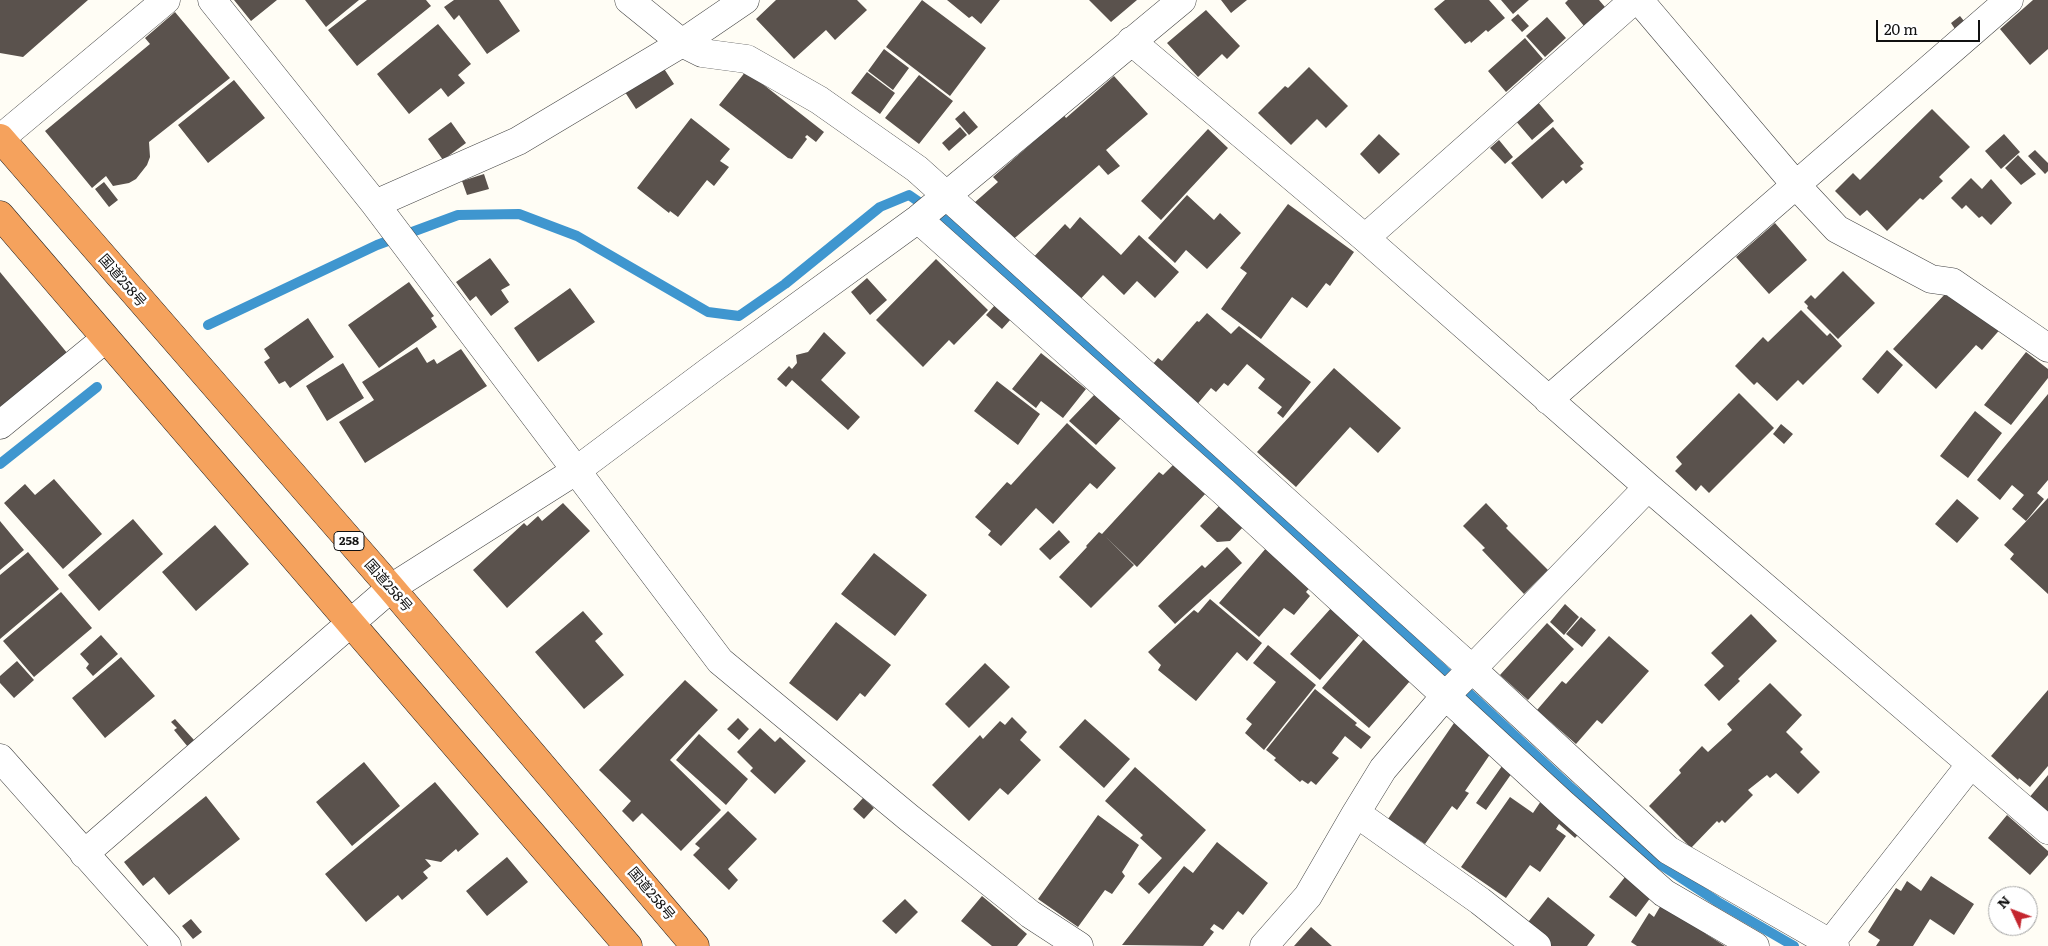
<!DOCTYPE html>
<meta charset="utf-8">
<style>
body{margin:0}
#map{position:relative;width:2048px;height:946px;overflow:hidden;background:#fffdf5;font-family:Literata,serif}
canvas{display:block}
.north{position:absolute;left:1988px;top:886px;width:50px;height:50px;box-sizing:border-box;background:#fff;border:1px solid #a0a0a0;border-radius:50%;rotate:313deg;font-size:14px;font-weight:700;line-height:20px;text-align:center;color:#111}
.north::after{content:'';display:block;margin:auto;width:18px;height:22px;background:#c4262e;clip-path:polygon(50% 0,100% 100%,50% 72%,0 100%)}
.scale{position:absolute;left:1876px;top:20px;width:104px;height:22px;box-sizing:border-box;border:2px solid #111;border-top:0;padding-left:6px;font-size:15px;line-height:18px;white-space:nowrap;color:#111;-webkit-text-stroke:4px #fff;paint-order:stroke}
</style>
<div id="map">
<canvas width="2048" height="946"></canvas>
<div class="north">N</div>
<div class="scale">20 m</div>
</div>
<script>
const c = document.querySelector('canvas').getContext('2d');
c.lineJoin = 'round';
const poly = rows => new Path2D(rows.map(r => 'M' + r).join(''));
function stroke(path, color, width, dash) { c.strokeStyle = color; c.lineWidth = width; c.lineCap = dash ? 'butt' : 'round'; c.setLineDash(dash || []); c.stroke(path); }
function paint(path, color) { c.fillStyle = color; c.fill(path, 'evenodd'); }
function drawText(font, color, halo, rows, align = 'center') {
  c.font = font + ' Literata,"Noto Sans JP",serif'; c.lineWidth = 5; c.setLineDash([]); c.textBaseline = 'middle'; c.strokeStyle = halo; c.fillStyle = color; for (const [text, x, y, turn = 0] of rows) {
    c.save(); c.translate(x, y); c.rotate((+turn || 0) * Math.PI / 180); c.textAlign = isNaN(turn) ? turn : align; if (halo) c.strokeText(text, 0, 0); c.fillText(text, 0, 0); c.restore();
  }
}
stroke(poly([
 [208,325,377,245,458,215,519,214,577,236,708,312,739,316,785,284,880,207,909,195,951,224,1258,498,1569,786,1660,864,1718,902,1794,946],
 [0,464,97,387]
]), '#3f96cf', 10);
paint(poly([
 [0,0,88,0,23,57,0,53],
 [234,0,277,0,251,21],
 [305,0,359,0,326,27],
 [367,0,426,0,431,6,357,66,328,30],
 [454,0,499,0,520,31,487,54,459,15,454,20,444,7],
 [776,0,857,0,867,10,835,40,826,30,794,59,756,19],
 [922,0,986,48,950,96,886,47],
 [947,0,1000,0,981,24,972,16,969,18],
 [1089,0,1137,0,1111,22],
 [1221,0,1247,0,1231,13],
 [1445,0,1489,0,1505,18,1488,32,1486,30,1471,43,1470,41,1465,44,1434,9],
 [1501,0,1529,0,1513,14],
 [1568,0,1599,0,1605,7,1584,26,1565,3],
 [2033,0,2048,0,2048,49,2030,65,2000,29],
 [1206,10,1240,46,1227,59,1222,54,1198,77,1167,43],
 [175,12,230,78,149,142,150,157,147,165,136,179,129,183,113,186,106,176,92,188,45,131,150,44,145,38],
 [1518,14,1529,26,1522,32,1511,20],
 [1960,16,1964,21,1955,29,1951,23],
 [1547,17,1566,38,1545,57,1526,36],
 [438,24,471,64,458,75,465,83,448,97,441,88,409,114,377,74],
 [1525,38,1543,59,1506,92,1488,71],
 [884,49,909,68,893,90,868,71],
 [661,64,674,84,636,109,623,89],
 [1309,67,1348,106,1326,128,1317,119,1291,145,1258,113,1285,86,1288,88],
 [746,71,824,132,816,142,807,135,805,137,807,139,792,159,788,158,719,105],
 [867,72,895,93,880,114,851,93],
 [919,75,953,101,919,144,885,118],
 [1114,76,1148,114,1106,150,1120,166,1108,175,1099,165,1009,243,974,203,998,182,993,177,1064,115,1066,118],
 [234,80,265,118,208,163,178,125],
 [1537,101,1554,121,1532,140,1515,120],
 [1932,109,1970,147,1939,177,1943,181,1923,200,1920,198,1887,231,1867,210,1860,216,1835,191,1853,173,1860,180],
 [964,111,978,127,969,135,955,119],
 [691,118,730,149,720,161,729,167,714,186,707,180,678,217,670,211,669,213,637,188],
 [451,122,466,143,443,160,428,139],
 [960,127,967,135,949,151,942,143],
 [1553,127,1584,163,1580,166,1583,169,1566,184,1563,180,1542,199,1511,163],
 [1208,129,1228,148,1161,220,1141,201],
 [1379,134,1400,154,1379,174,1360,154],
 [2004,134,2020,152,2001,169,1985,151],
 [1499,140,1513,157,1505,164,1490,148],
 [2035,150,2048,163,2048,171,2045,174,2028,156],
 [2018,155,2036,174,2021,185,2005,168],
 [484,174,489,189,467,195,462,181],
 [1971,178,1982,189,1991,179,2012,203,1991,225,1982,216,1979,218,1966,205,1962,209,1951,198],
 [104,182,118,200,109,207,95,189],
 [1187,195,1214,220,1220,213,1241,233,1207,269,1186,250,1175,263,1148,238],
 [1288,204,1354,252,1330,286,1326,283,1307,308,1292,297,1261,339,1221,309,1247,273,1240,268],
 [1080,217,1121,255,1139,235,1179,272,1155,298,1137,281,1124,295,1103,275,1074,306,1028,263,1065,224,1070,229],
 [1775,223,1807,260,1769,294,1736,257],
 [490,258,510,285,501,290,509,302,491,316,476,296,470,301,456,282],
 [936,259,988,310,954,345,949,340,923,367,876,320],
 [1843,271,1875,303,1838,339,1807,308,1808,306,1804,302,1811,295,1815,299],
 [0,272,68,354,0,410],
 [867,278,887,300,870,315,851,292],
 [409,282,434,316,431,318,437,327,379,368,348,325],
 [570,288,595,322,538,362,514,328],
 [1946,293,2003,326,1982,350,1976,345,1936,389,1893,349],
 [995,305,1011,319,1002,329,986,315],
 [1801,310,1827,336,1830,333,1842,346,1803,385,1798,380,1777,401,1757,382,1754,385,1735,366,1763,337,1768,342],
 [1207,313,1231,334,1239,326,1311,382,1283,418,1277,413,1282,407,1258,388,1265,379,1247,364,1228,386,1224,383,1216,392,1211,388,1194,408,1148,370,1158,358,1162,361,1197,321,1199,322],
 [308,318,334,357,290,388,285,381,279,384,264,362,270,358,264,349],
 [824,332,846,353,821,380,860,417,848,430,792,380,786,387,777,379,789,366,792,369,797,363,796,355,808,352],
 [417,347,427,363,434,359,437,364,461,349,487,386,365,463,339,422,374,400,362,382],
 [1887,350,1903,365,1878,394,1862,379],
 [2026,352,2048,369,2048,378,2011,425,1984,405],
 [1041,353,1086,389,1063,418,1041,401,1036,408,1012,389],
 [343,363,364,398,327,421,306,386],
 [1334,368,1401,428,1378,453,1350,427,1296,487,1257,452],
 [997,381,1040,414,1018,445,974,411],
 [1739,393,1774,428,1709,493,1701,485,1696,491,1675,471,1682,464,1676,457],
 [1095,394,1121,418,1096,445,1069,421],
 [2048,394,2048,480,2037,493,2044,499,2026,521,2012,509,2024,495,2012,485,2000,500,1977,480],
 [1975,411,2002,433,1968,478,1940,456],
 [1067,423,1116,468,1097,489,1090,483,1053,524,1036,508,1001,546,988,535,991,531,975,517,1007,482,1011,485],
 [1781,424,1793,434,1784,444,1773,434],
 [1176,462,1207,492,1137,567,1106,537,1134,565,1091,608,1059,577,1087,547,1086,546,1099,532,1102,534,1159,472,1163,475],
 [54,479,102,534,63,569,4,503,25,484,35,495],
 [2048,498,2048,594,2010,559,2014,554,2004,545],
 [1957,499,1979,518,1957,543,1935,524],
 [563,503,590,531,507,608,473,570,524,523,527,526,538,516,542,521],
 [1486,503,1508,526,1506,528,1548,570,1524,594,1482,550,1485,548,1463,526],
 [1221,504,1244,526,1230,541,1217,542,1200,526],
 [133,519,163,554,99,611,68,575],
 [0,521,24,550,0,570],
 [215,525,249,564,196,611,162,572],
 [1059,530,1070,542,1050,560,1039,549],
 [1227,547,1242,563,1175,624,1158,606,1202,565,1205,568],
 [1267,547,1312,585,1306,592,1310,596,1294,615,1284,608,1259,637,1219,603],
 [28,552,59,589,0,639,0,575],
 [874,553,927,595,895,636,841,594],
 [61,592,92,628,34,677,3,641],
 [1210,599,1262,643,1247,661,1237,652,1196,701,1158,670,1161,665,1148,652,1194,610,1198,613],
 [1565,604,1579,617,1564,635,1550,622],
 [1332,607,1361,633,1320,680,1290,654],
 [583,611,603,634,595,641,624,675,584,709,535,652],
 [1751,614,1777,641,1738,679,1740,681,1719,701,1704,685,1724,666,1711,653],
 [1581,617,1596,630,1582,647,1566,634],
 [836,622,891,665,865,697,860,693,837,721,789,683],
 [1547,623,1574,649,1528,700,1500,675],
 [1368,634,1410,681,1369,728,1322,688],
 [101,635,118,654,93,676,86,668,89,664,80,654],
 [1609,636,1649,671,1602,724,1597,720,1576,744,1537,710,1562,681,1566,684],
 [1268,645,1316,685,1264,750,1245,733,1252,724,1246,719,1276,682,1253,663],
 [121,657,155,696,105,738,72,698],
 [17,661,34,680,14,698,0,683,0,676],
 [985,663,1010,687,969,728,945,704],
 [685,680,718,710,670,760,721,810,681,851,642,813,633,822,622,811,631,801,599,770],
 [1770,683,1802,715,1786,732,1803,749,1800,752,1820,772,1798,794,1776,773,1770,778,1767,775,1748,790,1753,795,1725,823,1722,820,1719,823,1717,821,1691,848,1649,806,1681,773,1679,770,1702,746,1708,752,1732,730,1727,724],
 [1315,689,1357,723,1355,725,1371,737,1361,749,1345,736,1332,753,1339,758,1316,785,1311,781,1308,784,1302,780,1300,782,1274,760,1276,758,1266,750],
 [2048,690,2048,766,2030,787,2019,778,2018,780,1991,756],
 [1012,717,1027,732,1020,740,1041,760,1008,795,1000,788,969,821,932,785,980,735,983,739,1000,721,1005,725],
 [738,718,749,729,739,740,727,729],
 [175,719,194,740,188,747,174,730,177,728,171,722],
 [1085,719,1130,759,1104,788,1059,747],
 [1454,723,1493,750,1465,791,1469,793,1457,810,1452,806,1425,844,1388,819],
 [760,728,775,742,780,737,806,761,775,794,750,771,753,768,737,752],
 [699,734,748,779,726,805,676,760],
 [364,762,400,806,352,846,316,802],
 [1502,766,1512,773,1486,810,1476,803],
 [1135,767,1206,830,1149,894,1138,884,1162,858,1140,838,1143,835,1105,801],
 [2048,775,2048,816,2028,799],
 [435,782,479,834,458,852,456,849,441,862,425,859,431,866,423,872,428,878,402,900,398,895,366,922,325,874],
 [206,796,240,839,169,895,154,877,143,886,124,862],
 [1510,797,1533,813,1541,801,1582,830,1575,838,1559,824,1556,829,1566,836,1540,872,1530,865,1506,898,1461,867],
 [863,798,874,808,864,819,853,809],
 [728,811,757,839,728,869,738,880,729,890,693,855,700,848,695,844],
 [1098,815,1139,845,1122,872,1125,876,1112,894,1105,890,1078,927,1038,899],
 [2007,815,2048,851,2048,855,2030,875,1988,838],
 [1217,842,1268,883,1243,915,1238,911,1223,930,1214,924,1210,929,1214,932,1203,946,1122,945,1184,866,1193,873],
 [507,857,528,882,487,916,466,891],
 [1931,876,1974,904,1954,935,1930,919,1913,946,1876,946,1880,940,1868,932,1896,888,1901,891,1907,881,1921,891],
 [1625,877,1651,897,1636,917,1609,897],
 [982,896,1027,934,1017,946,992,946,961,921],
 [1548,897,1595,935,1587,946,1550,946,1525,926],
 [905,899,918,912,896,934,882,921],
 [1661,905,1708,932,1706,934,1725,946,1637,946,1631,942,1649,913,1654,917],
 [191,919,202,932,193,939,182,926],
 [1311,927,1332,946,1294,946]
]), '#5a524d');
const street = poly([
 [212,0,375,204,720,661,908,817,1030,914,1079,946],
 [629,0,682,43,702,53,747,59,819,100,917,169,1472,669,1445,696,1383,769,1356,813],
 [1639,0,1795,184,1837,229,1931,279,1952,282,2048,348],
 [1131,41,1365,238,1648,487,2048,830],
 [1,138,166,0],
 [375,204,518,141,682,43,745,0],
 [918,219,1224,492,1564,805,1664,893,1755,946],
 [1365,238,1634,0],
 [1548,400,2009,0],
 [0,425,105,339],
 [1648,487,1472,669,1668,850,1835,946],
 [0,758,167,946],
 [84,854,391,588,577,470,712,369,918,219,1182,0],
 [1264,946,1308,896,1356,813,1480,901,1537,946],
 [1828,946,1971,764]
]);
const highway = poly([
 [0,138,391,588,695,946],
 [0,215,628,946]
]);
stroke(street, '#444', 29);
stroke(highway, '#222', 29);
stroke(street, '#fff', 28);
stroke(highway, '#f5a25d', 28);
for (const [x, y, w] of [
 [349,541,30]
]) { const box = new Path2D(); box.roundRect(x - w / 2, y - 9.5, w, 19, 4); c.fillStyle = '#fff'; c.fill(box); stroke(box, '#111', 1); }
drawText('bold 12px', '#111', null, [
 ["258",349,541]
]);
drawText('14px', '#111', '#fff', [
 ["国道258号",122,281,49],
 ["国道258号",388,586,49],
 ["国道258号",651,894,50]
]);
</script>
